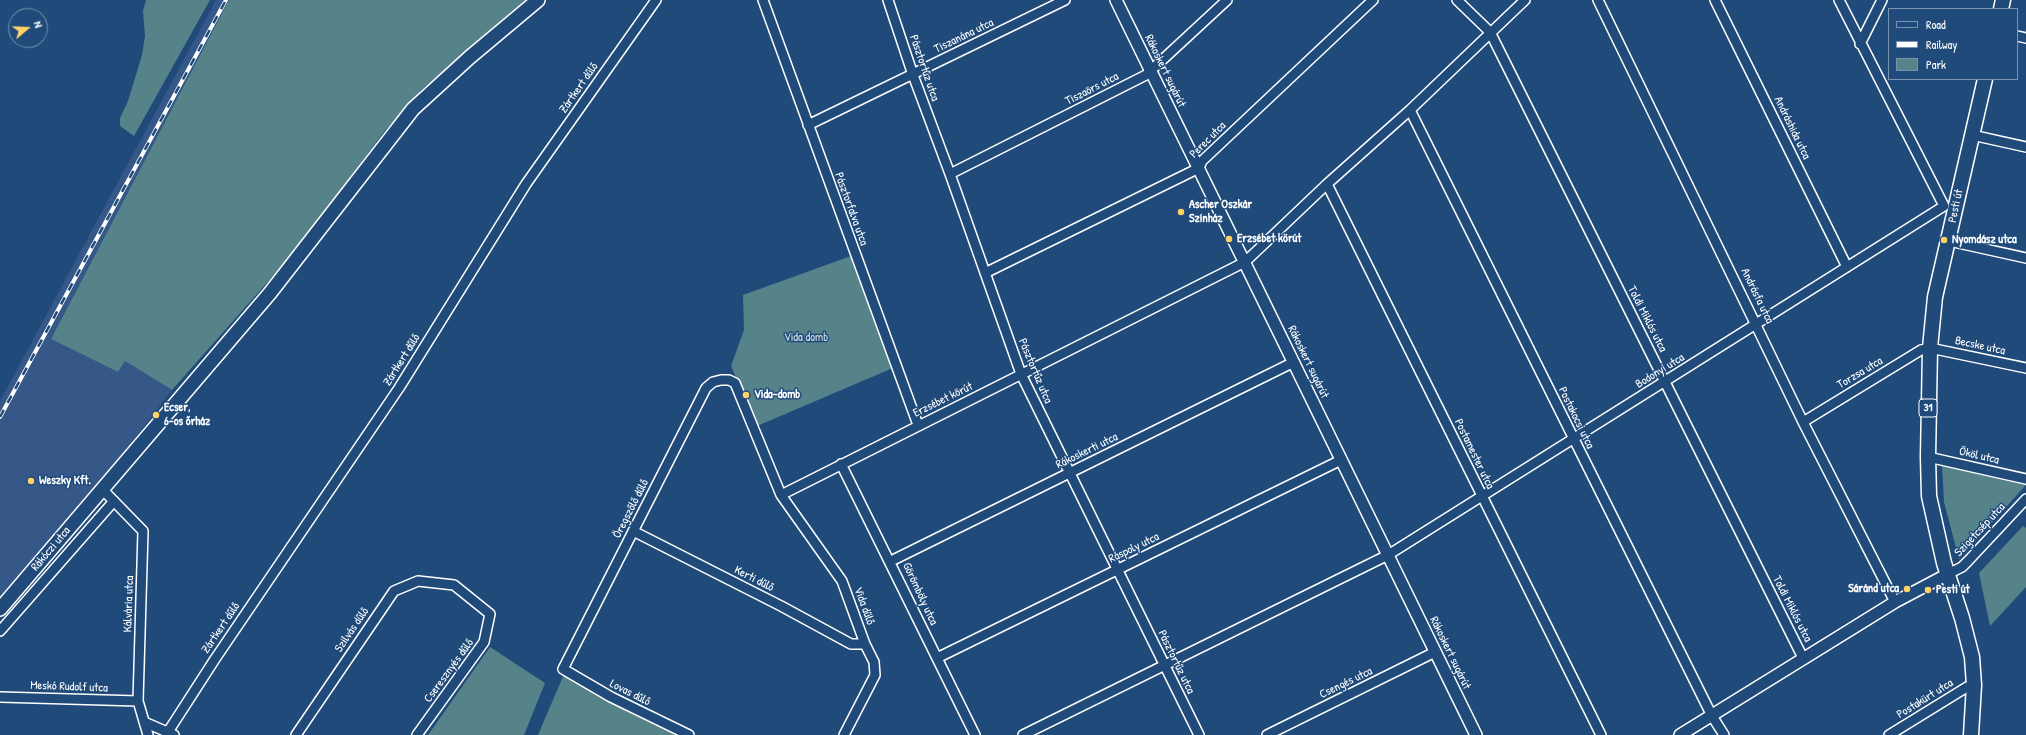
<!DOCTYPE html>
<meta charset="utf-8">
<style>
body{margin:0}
#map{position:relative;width:2026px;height:735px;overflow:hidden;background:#1f4a7a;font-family:"Patrick Hand",sans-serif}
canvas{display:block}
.legend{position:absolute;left:1888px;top:8px;width:130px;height:72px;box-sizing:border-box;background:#1f4a7a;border:1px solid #7992af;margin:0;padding:5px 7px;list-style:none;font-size:12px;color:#fff}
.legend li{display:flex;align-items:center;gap:8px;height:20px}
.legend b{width:20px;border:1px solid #7992af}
.north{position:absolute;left:8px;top:8px;width:40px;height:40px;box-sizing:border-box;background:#1f4a7a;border:1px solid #7992af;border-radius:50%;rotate:71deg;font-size:11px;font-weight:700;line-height:16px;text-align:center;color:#fff}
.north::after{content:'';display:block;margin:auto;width:14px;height:18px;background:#ffd166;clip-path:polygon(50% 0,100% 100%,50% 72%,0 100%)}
</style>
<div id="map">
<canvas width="2026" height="735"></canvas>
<ul class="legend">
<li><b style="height:5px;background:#1f4a7a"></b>Road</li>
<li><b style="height:5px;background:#fff"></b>Railway</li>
<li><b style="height:11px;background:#56828a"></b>Park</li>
</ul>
<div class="north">N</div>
</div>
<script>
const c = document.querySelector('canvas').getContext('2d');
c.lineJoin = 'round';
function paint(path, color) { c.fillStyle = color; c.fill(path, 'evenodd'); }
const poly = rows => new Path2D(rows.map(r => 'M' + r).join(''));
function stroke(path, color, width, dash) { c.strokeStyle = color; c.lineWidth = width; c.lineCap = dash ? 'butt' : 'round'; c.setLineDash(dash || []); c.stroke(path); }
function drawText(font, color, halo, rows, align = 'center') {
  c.font = font + ' "Patrick Hand",sans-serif'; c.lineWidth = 3; c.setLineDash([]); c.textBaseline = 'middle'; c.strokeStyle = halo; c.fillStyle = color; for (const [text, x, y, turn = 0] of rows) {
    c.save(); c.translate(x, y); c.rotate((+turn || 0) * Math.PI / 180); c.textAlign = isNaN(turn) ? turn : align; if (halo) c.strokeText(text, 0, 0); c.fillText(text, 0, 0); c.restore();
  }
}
paint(poly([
 [216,0,229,0,51,339,118,372,125,361,172,390,105,477,0,601,0,401]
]), '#355888');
paint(poly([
 [146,0,210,0,134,136,120,126,120,118,128,101,142,55,145,36,143,11],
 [229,0,528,0,422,89,383,133,296,250,172,390,125,361,118,372,51,339],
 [851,256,893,368,757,426,731,366,744,330,743,295],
 [1942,464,2026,483,2026,485,1959,559,1944,502],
 [2023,526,2026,528,2026,587,1990,626,1979,573],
 [490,647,545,683,524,735,428,735],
 [564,674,686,735,538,735]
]), '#56828a');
const minor = poly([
 [763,0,918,425],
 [888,0,913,75,950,174,1021,374,1199,735],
 [1457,0,1490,32,1803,658],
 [1598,0,1803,422,1895,602],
 [1715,0,1847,267],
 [1839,0,1944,206],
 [2017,36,2026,38],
 [1860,44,1882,0],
 [1410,110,1712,716,1724,735],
 [808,125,1065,0],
 [1972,135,2026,147],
 [950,174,1146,75,1227,0],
 [1327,184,1601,735],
 [1949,241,2026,258],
 [985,273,1199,168,1202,161,1373,0],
 [1803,422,1921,350,1930,348,2026,368],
 [1928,457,2026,479],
 [841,464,975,735],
 [102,489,143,531,138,701,148,735],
 [781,495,1245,262,1327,184,1410,110,1525,0],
 [633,531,781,606,851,644,865,644],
 [891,561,1294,362],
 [1948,574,1962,567,1968,561,2026,499],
 [0,631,114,501],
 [937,658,1341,460],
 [0,697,138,701],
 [144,722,174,735],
 [166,735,215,659,399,388,526,184,656,0],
 [296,735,394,591,418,581,454,585,490,614,484,642,417,735],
 [689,735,611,697,563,669,706,388,713,382,721,380,729,380,735,383,781,495,842,581,865,644,874,662,875,675,844,735],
 [1023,735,1388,555,1944,206],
 [1267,735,1435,652],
 [1889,735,1967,687,1974,685]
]);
const tertiary = poly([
 [1116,0,1476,735],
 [1680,735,1895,602,1948,574]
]);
const secondary = poly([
 [0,609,270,293,413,109,470,57,538,0]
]);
const primary = poly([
 [2001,9,2003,0],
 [1971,735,1974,685,1972,657,1962,618,1944,563,1929,496,1928,457,1930,348,1935,297,1985,79]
]);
stroke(minor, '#fff', 12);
stroke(tertiary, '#fff', 14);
stroke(secondary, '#fff', 16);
stroke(primary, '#fff', 17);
stroke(minor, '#1f4a7a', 9);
stroke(tertiary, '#1f4a7a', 11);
stroke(secondary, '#1f4a7a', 13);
stroke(primary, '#1f4a7a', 14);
const rail = poly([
 [0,417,226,0]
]);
stroke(rail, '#fff', 4);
stroke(rail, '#1f4a7a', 2.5, [8]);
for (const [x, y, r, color] of [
 [1181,212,4,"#ffd166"],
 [1229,239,4,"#ffd166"],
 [1944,240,4,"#ffd166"],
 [746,395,4,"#ffd166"],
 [156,415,4,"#ffd166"],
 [31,481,4,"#ffd166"],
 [1907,589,4,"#ffd166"],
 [1928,590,4,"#ffd166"]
]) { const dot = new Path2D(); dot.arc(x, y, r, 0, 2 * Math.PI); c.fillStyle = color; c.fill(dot); stroke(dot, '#1f4a7a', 1.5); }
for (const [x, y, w] of [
 [1928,408,18]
]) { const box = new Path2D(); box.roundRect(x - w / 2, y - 9, w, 18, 3); c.fillStyle = '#1f4a7a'; c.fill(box); stroke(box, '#fff', 1); }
drawText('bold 11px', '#fff', null, [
 ["31",1928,408]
]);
drawText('12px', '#fff', '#1f4a7a', [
 ["Tiszanána utca",964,36,-26],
 ["Pásztortűz utca",924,68,71],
 ["Rákoskert sugárút",1165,71,64],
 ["Zártkert dűlő",579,88,-55],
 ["Tiszaörs utca",1092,89,-27],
 ["Andráshida utca",1792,128,64],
 ["Perec utca",1208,140,-45],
 ["Pesti út",1956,206,-78],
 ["Pásztorfalva utca",851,209,70],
 ["Andrásfa utca",1757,296,64],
 ["Toldi Miklós utca",1647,319,63],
 ["Becske utca",1980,346,12],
 ["Zártkert dűlő",402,360,-58],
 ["Rákoskert sugárút",1308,362,64],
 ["Pásztortűz utca",1035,371,67],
 ["Bodonyi utca",1660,371,-32],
 ["Torzsa utca",1860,373,-31],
 ["Erzsébet körút",943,400,-26],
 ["Postakocsi utca",1576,418,64],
 ["Rákoskerti utca",1087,451,-26],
 ["Postamester utca",1474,454,64],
 ["Ököl utca",1979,456,13],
 ["Öregszőlő dűlő",631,509,-63],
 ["Szigetcsép utca",1980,530,-47],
 ["Ráspoly utca",1134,548,-26],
 ["Rákóczi utca",51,549,-50],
 ["Kerti dűlő",754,579,27],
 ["Görömböly utca",920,594,65],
 ["Kálvária utca",129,604,-88],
 ["Vida dűlő",864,606,70],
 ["Toldi Miklós utca",1792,609,63],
 ["Zártkert dűlő",221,628,-56],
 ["Szilvás dűlő",352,630,-56],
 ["Rákoskert sugárút",1450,653,64],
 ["Pásztortűz utca",1176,662,64],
 ["Cseresznyés dűlő",449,671,-54],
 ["Csengés utca",1346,683,-26],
 ["Meskó Rudolf utca",69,687,2],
 ["Lovas dűlő",630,693,27],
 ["Postakürt utca",1925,699,-32]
]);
drawText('bold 12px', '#fff', '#1f4a7a', [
 ["Ascher Oszkár",1189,205],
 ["Színház",1189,219],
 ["Erzsébet körút",1237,239],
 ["Nyomdász utca",1952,240],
 ["Vida-domb",754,395],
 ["Ecser,",164,408],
 ["6-os őrház",164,422],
 ["Weszky Kft.",39,481],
 ["Sáránd utca",1899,589,"right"],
 ["Pesti út",1936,590]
], 'left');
drawText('12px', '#d5e0e2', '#1f4a7a', [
 ["Vida domb",806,338]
]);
</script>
